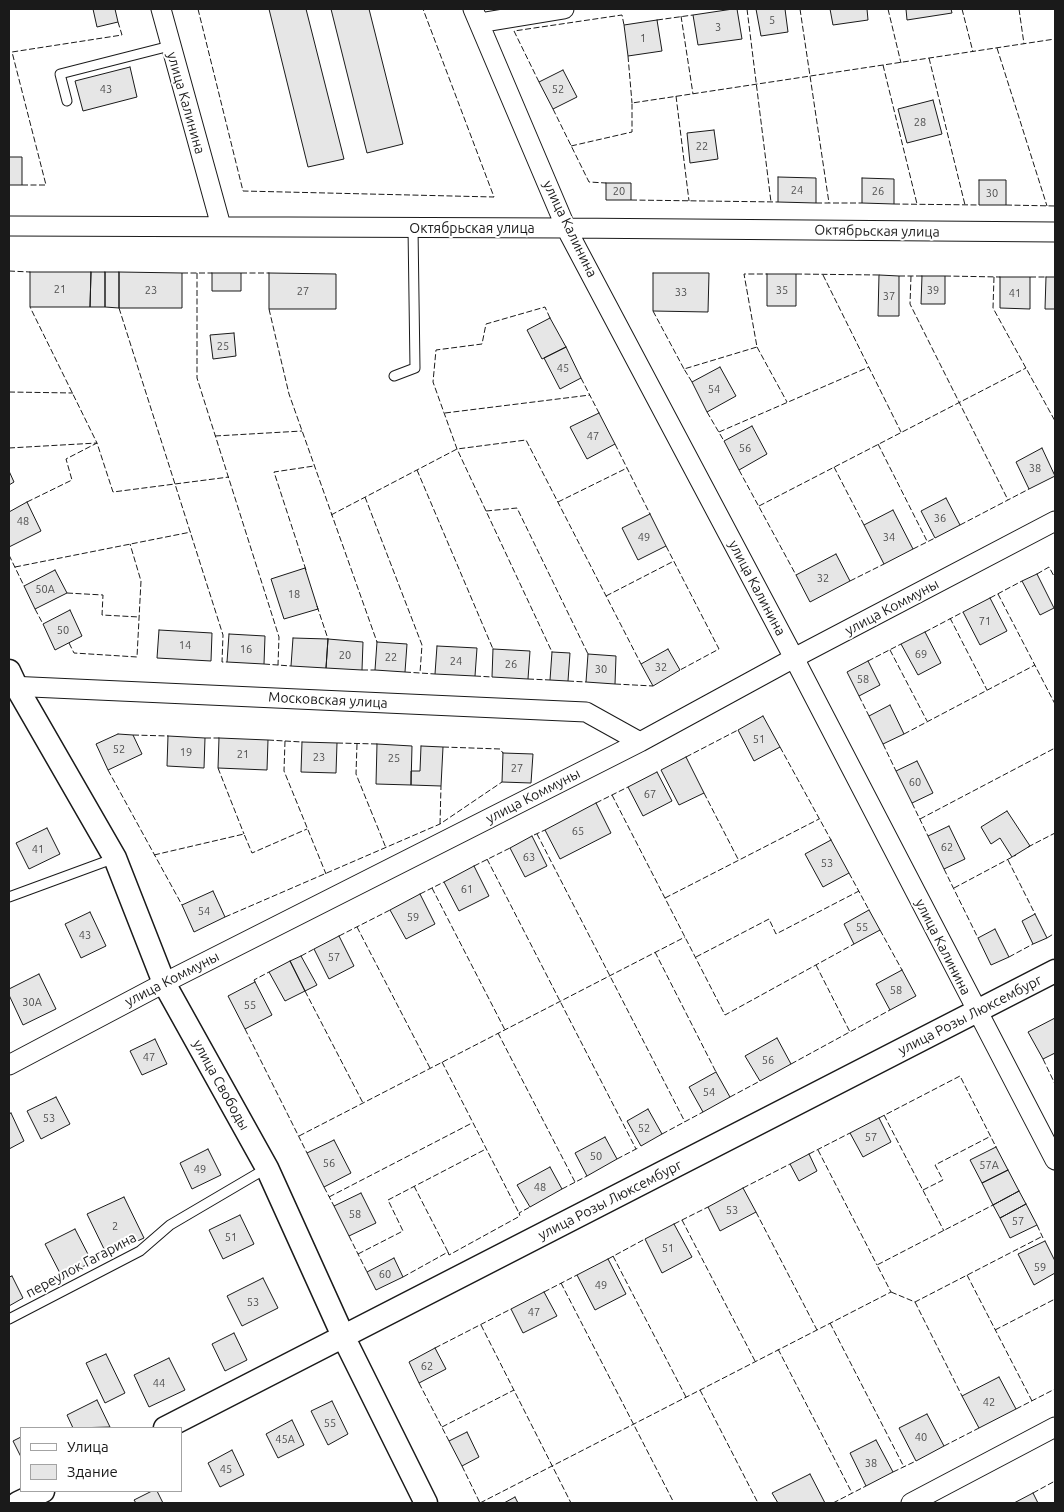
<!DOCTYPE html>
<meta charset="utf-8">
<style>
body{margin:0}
#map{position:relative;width:1064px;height:1512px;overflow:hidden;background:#fff;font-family:Ubuntu,sans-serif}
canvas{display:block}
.frame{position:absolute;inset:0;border:10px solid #1a1a1a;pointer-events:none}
.legend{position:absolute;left:20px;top:1427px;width:162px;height:65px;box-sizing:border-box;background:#fff;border:1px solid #a3a3a3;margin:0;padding:6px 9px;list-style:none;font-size:15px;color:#1a1a1a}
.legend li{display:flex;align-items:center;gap:10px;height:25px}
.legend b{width:25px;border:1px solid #a3a3a3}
</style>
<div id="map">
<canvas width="1064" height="1512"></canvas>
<div class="frame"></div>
<ul class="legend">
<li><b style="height:6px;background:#fff"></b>Улица</li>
<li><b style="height:14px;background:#e6e6e6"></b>Здание</li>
</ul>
</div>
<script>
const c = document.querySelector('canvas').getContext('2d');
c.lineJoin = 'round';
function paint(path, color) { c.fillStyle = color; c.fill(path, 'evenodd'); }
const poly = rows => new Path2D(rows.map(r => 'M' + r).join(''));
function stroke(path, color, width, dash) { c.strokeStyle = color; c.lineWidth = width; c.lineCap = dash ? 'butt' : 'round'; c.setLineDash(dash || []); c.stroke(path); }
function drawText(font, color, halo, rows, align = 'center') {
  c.font = font + ' Ubuntu,sans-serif'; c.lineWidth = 4; c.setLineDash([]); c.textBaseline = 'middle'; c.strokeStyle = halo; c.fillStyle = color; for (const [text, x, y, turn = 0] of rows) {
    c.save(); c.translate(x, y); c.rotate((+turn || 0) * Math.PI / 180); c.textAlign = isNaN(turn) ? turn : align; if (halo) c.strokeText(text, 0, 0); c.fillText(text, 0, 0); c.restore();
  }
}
const building = poly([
 [93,9,115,9,118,22,97,27,93,9],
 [269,9,306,9,344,159,308,167,269,9],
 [331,9,369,9,403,144,367,153,331,9],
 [733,9,737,9,742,39,698,45,693,15,733,9],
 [756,9,785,9,788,32,761,36,756,9],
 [830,9,867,9,868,20,833,25,830,9],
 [906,9,951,9,952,13,907,20,906,9],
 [657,20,662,51,628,56,624,25,657,20],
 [130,67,137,97,83,111,75,81,130,67],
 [563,70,577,97,553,109,539,82,563,70],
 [933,100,942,134,907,143,898,109,933,100],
 [714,130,718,159,690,163,687,133,714,130],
 [9,157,22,157,22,185,9,185,9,157],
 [778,177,816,178,816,203,778,202,778,177],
 [862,178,894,179,894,204,862,203,862,178],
 [979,180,1006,180,1006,205,979,205,979,180],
 [606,183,631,183,631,200,606,200,606,183],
 [30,272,91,272,90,307,30,307,30,272],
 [91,272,105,272,105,307,90,307,91,272],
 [105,272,119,272,119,308,105,307,105,272],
 [119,272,182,273,182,308,119,308,119,272],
 [212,273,241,273,241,291,212,291,212,273],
 [269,273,336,274,336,309,269,309,269,273],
 [653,273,709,273,708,312,653,311,653,273],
 [767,274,796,274,796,306,767,306,767,274],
 [879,275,899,276,899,316,878,316,879,275],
 [922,276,945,276,945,304,921,304,922,276],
 [1000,277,1030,277,1030,309,1000,308,1000,277],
 [1046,277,1055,277,1055,309,1045,309,1046,277],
 [550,318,566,347,542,359,527,330,550,318],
 [234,333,236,356,213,359,210,335,234,333],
 [566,347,581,378,560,389,544,358,566,347],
 [720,367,736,396,707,412,692,382,720,367],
 [599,413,615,444,587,459,570,427,599,413],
 [752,426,767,454,739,470,724,441,752,426],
 [1042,448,1055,476,1029,489,1016,462,1042,448],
 [9,471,14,482,9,485,9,471],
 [946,498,960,525,935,538,921,511,946,498],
 [27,502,41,531,9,547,9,512,27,502],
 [893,510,913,549,884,564,864,525,893,510],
 [650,514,666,546,638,560,622,528,650,514],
 [836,554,850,581,810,602,796,575,836,554],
 [305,568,318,609,284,619,271,579,305,568],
 [55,570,67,593,35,609,24,586,55,570],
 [1037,574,1054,608,1040,615,1022,581,1037,574],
 [990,598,1007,631,980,645,963,612,990,598],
 [70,610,82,636,55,650,43,624,70,610],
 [159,630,212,633,211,661,157,658,159,630],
 [925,632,941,663,918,675,901,644,925,632],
 [229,634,265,636,264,664,227,662,229,634],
 [293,638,328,639,326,668,291,666,293,638],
 [328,639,363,642,362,670,326,668,328,639],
 [377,642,407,644,405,672,375,670,377,642],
 [437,646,477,648,475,676,435,674,437,646],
 [493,649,530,651,528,679,492,677,493,649],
 [668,649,680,670,653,686,641,664,668,649],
 [552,652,570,653,568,681,550,680,552,652],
 [588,654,616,656,615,684,586,682,588,654],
 [868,661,880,685,859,696,847,672,868,661],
 [890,705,904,734,883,744,869,716,890,705],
 [763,716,780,747,754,761,738,730,763,716],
 [118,734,133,735,142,754,108,770,96,744,118,734],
 [168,736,205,738,204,768,167,766,168,736],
 [219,738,268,740,267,770,218,768,219,738],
 [302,742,337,743,336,773,301,772,302,742],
 [377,744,412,746,411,785,376,784,377,744],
 [421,746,443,747,441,786,411,785,411,771,420,771,421,746],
 [503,753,533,754,531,783,502,782,503,753],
 [686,757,704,793,679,805,661,770,686,757],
 [917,761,933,793,912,803,896,771,917,761],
 [657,772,672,801,643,816,628,787,657,772],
 [596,803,611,833,560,859,545,830,596,803],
 [1007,811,1030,846,1012,857,1000,838,991,844,981,827,1007,811],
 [949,826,965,859,944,869,928,836,949,826],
 [47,828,60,854,29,869,16,843,47,828],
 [532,836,547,866,525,877,510,848,532,836],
 [831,840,849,873,823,887,805,854,831,840],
 [474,866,489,896,459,911,444,882,474,866],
 [213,891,225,917,194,932,182,905,213,891],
 [420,894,435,924,406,939,390,910,420,894],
 [869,910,880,930,854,944,844,924,869,910],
 [90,912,106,946,81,958,65,924,90,912],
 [1035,914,1047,938,1033,944,1022,921,1035,914],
 [995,929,1009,957,991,965,978,938,995,929],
 [339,936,354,966,329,979,314,949,339,936],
 [301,956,317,985,305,991,290,961,301,956],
 [290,961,305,991,285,1001,269,972,290,961],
 [902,970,916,996,890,1010,876,984,902,970],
 [39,974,56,1009,23,1025,9,995,9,989,39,974],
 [255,982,272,1015,245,1029,228,996,255,982],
 [1055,1018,1055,1053,1043,1059,1028,1032,1055,1018],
 [777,1038,791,1064,760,1081,745,1056,777,1038],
 [155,1039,167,1064,142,1075,130,1051,155,1039],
 [716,1072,730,1097,703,1112,689,1087,716,1072],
 [56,1097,70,1124,41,1139,27,1111,56,1097],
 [648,1109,662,1134,641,1146,627,1121,648,1109],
 [11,1113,24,1141,9,1149,9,1114,11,1113],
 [879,1118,891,1142,863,1157,850,1133,879,1118],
 [605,1137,617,1159,587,1176,575,1153,605,1137],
 [334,1140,351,1173,324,1187,307,1153,334,1140],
 [996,1147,1008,1170,982,1183,970,1160,996,1147],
 [208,1149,221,1175,192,1189,180,1163,208,1149],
 [809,1154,817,1171,799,1181,790,1164,809,1154],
 [550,1167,562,1189,530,1207,517,1185,550,1167],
 [1008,1170,1019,1191,993,1205,982,1183,1008,1170],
 [743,1188,756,1212,720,1231,708,1207,743,1188],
 [1019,1191,1026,1204,1000,1218,993,1205,1019,1191],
 [361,1193,376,1223,349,1236,334,1206,361,1193],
 [124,1197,144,1238,107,1255,87,1214,124,1197],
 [1026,1204,1037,1225,1010,1238,1000,1218,1026,1204],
 [240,1215,254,1244,223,1259,209,1230,240,1215],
 [674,1224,692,1257,662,1273,645,1239,674,1224],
 [75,1229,92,1262,62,1277,45,1244,75,1229],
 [1045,1241,1055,1261,1055,1273,1034,1285,1018,1254,1045,1241],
 [394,1258,403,1277,376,1290,367,1272,394,1258],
 [608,1259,626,1294,595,1310,577,1275,608,1259],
 [12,1276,23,1298,9,1306,9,1277,12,1276],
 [263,1278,278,1308,242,1326,227,1296,263,1278],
 [544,1292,557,1316,523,1333,511,1309,544,1292],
 [234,1333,247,1360,225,1371,212,1344,234,1333],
 [435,1348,446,1369,419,1383,409,1362,435,1348],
 [106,1354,125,1393,105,1403,86,1363,106,1354],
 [169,1358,185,1390,149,1407,134,1375,169,1358],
 [999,1377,1016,1409,979,1428,962,1396,999,1377],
 [97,1400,110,1427,73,1428,67,1415,97,1400],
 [332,1401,348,1434,328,1445,311,1411,332,1401],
 [927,1414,944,1446,916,1461,899,1428,927,1414],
 [292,1420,304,1445,278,1458,266,1434,292,1420],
 [467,1432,479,1457,462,1466,449,1441,467,1432],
 [21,1437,21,1457,13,1441,21,1437],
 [876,1440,893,1472,866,1486,850,1453,876,1440],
 [232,1450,244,1475,220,1487,208,1463,232,1450],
 [810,1474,825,1503,778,1503,772,1493,810,1474],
 [152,1491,157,1491,163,1503,136,1503,134,1500,152,1491],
 [1033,1493,1038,1503,1014,1503,1033,1493],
 [515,1497,518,1503,504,1503,515,1497]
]);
paint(building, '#e6e6e6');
stroke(building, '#1a1a1a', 1);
const service = poly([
 [67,101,60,74,170,46],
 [394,376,415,368,413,228],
 [9,897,115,858],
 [9,1319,140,1251,170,1225,267,1168]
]);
const minor = poly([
 [161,9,221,226],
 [473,9,566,228,794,658,1055,1160],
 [479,23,564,9],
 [9,226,566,228,1055,232],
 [9,686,586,712,640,742],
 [9,1065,164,983,640,742,794,658,1055,521],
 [911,1503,1055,1427]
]);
const tertiary = poly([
 [9,671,16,686,115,858,164,983,267,1168,343,1336,426,1503],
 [165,1428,1055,971],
 [18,1503,43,1491]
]);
stroke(service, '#1a1a1a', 11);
stroke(minor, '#1a1a1a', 21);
stroke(tertiary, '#1a1a1a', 25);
stroke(service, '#fff', 9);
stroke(minor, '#fff', 19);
stroke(tertiary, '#fff', 22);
stroke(poly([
 [198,9,243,191,494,197,423,9],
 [747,9,771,202],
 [800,9,829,203],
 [888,9,901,63],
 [962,9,973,52],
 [1019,9,1024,44],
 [681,16,693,94],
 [657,20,693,15],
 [997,48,1047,206],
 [628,56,632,103],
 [929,58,965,205],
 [883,65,917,204],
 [539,82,514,31,622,15,624,25],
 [676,96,689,201],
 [553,109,589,182,606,183],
 [571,146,632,132,632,103,1055,39],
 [22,185,46,185,12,52,122,35,118,22],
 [631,200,778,202],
 [816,203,862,203],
 [894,204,979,205],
 [1006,205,1055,206],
 [9,271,30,272],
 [182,273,212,273],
 [197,273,197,378,279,637,278,665],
 [241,273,269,273],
 [796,274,879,275],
 [823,275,901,432],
 [899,276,922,276],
 [911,276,910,304,1008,500],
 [945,276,1000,277],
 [994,277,993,308,1055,421],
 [1030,277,1046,277],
 [119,308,223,635,222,662,227,662],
 [269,309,289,394,377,642],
 [653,311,684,369],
 [550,318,545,307,486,324,482,344,436,350,433,382,457,449,552,652],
 [757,347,787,402],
 [581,378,599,413],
 [692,382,684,369,757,347,744,274,767,274],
 [9,392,73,393],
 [707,412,724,441],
 [445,413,590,395],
 [719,432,869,367],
 [215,436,302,431],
 [615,444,650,514],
 [878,444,927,541],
 [9,448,97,443,30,307],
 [834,467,864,525],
 [417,470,493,649],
 [739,470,796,575],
 [365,497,422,645,420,673],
 [27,502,72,480,66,459,97,443,113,492,229,477],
 [558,502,627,468],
 [759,506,1026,368],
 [486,511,517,508,588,654],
 [331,515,457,449,526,440,641,664],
 [960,525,1029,489],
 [666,546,719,649,680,670],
 [913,549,935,538],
 [9,555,24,586],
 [15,567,191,532],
 [306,570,274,472,314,466],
 [1037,574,1049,567,1055,578],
 [850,581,884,564],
 [67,593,103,595,102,615,139,617],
 [998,594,1055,704],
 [606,596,674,561],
 [990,598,1022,581],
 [317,606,328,639],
 [35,609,43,624],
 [950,618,987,690],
 [925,632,963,612],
 [69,643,74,653,137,657,141,581,130,544],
 [890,650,927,721],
 [868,661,901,644],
 [264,664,291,666],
 [362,670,375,670],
 [405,672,435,674],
 [475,676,492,677],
 [528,679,550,680],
 [568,681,586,682],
 [615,684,653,686],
 [859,696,869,716],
 [904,734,1035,665],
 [133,735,168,736],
 [205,738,219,738],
 [268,740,302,742],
 [285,741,284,771,326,874],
 [337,743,377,744],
 [357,744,356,774,386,848],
 [883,744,896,771],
 [443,747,500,749,503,753],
 [780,747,831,840],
 [686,757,738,730],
 [218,768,244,834],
 [108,770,182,905],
 [704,793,739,861],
 [612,795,725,1015,854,944],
 [596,803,628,787],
 [912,803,928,836],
 [920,819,1055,748],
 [440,824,441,786],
 [537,834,685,1122],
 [534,835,545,830],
 [1028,847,1055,833],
 [154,855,244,834,252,853,307,829],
 [487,859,636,1149],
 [1008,860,1035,914],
 [474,866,510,848],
 [944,869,978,938],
 [849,873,869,910],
 [432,888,505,1030],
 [954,888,1016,855],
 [420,894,444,882],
 [665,898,819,819],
 [225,917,440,824,502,782],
 [357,927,430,1068],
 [880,930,902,970],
 [339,936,390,910],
 [1047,938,1055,933],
 [655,952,716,1072],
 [301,956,314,949],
 [696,957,769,919,776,934,859,891],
 [1009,957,1033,944],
 [816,965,850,1032],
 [255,982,254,980,269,972],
 [305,991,363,1103],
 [245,1029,307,1153],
 [498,1033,575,1182],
 [1043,1059,1055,1084],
 [442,1062,519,1213],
 [791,1064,890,1010],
 [730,1097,760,1081],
 [884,1115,944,1231],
 [879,1118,960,1076,996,1147],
 [662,1134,703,1112],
 [299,1136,685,937],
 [818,1150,877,1265],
 [809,1154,850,1133],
 [617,1159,638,1148],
 [414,1186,448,1252],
 [324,1187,334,1206],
 [743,1188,790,1164],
 [562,1189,587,1176],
 [923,1190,943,1180,935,1165,991,1136],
 [329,1197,472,1123],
 [756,1212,817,1330],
 [682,1220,755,1361],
 [674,1224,708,1207],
 [1037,1225,1043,1238],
 [349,1236,367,1272],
 [358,1254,403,1231,388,1200,486,1149],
 [613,1256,686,1397],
 [608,1259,645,1239],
 [967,1275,1032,1401],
 [403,1277,448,1252,449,1255,520,1216,519,1213,530,1207],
 [561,1283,674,1503],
 [544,1292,577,1275],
 [891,1292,915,1302,1043,1236],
 [915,1302,962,1396],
 [830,1323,904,1467],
 [481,1325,571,1503],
 [995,1330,1055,1299],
 [435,1348,511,1309],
 [778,1349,852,1493],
 [419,1383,449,1441],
 [700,1390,758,1503],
 [1016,1409,1055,1389],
 [442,1427,514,1390],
 [944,1446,979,1428],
 [462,1466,480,1503],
 [893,1472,916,1461],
 [1033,1493,1055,1481],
 [480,1503,891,1292,877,1265,993,1205],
 [833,1503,866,1486]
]), '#1a1a1a', 1, [6, 2.5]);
drawText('11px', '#4d4d4d', null, [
 ["5",772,20],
 ["3",718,27],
 ["1",643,38],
 ["43",106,89],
 ["52",558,89],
 ["28",920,122],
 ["22",702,146],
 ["24",797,190],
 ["20",619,191],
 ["26",878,191],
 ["30",992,193],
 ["21",60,289],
 ["23",151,290],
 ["35",782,290],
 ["39",933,290],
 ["27",303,291],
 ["33",681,292],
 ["41",1015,293],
 ["37",889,296],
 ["25",223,346],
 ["45",563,368],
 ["54",714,389],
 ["47",593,436],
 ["56",745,448],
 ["38",1035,468],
 ["36",940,518],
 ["48",23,521],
 ["49",644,537],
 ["34",889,537],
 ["32",823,578],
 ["50А",45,589],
 ["18",294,594],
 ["71",985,621],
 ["50",63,630],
 ["14",185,645],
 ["16",246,649],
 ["69",921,654],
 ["20",345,655],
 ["22",391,657],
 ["24",456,661],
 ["26",511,664],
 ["32",661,667],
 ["30",601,669],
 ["58",863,679],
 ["51",759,739],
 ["52",119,749],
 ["19",186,752],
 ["21",243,754],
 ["23",319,757],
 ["25",394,758],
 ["27",517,768],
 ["60",915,782],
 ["67",650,794],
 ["65",578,831],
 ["62",947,847],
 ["41",38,849],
 ["63",529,857],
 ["53",827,863],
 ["61",467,889],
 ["54",204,911],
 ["59",413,917],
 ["55",862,927],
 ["43",85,935],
 ["57",334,957],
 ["58",896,990],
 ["30А",32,1002],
 ["55",250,1005],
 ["47",149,1057],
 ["56",768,1060],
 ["54",709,1092],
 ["53",49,1118],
 ["52",644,1128],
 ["57",871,1137],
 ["50",596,1156],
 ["56",329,1163],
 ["57А",989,1165],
 ["49",200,1169],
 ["48",540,1187],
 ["53",732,1210],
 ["58",355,1214],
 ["57",1018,1221],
 ["2",115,1226],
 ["51",231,1237],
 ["51",668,1248],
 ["59",1040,1267],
 ["60",385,1274],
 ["49",601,1285],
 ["53",253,1302],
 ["47",534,1312],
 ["62",427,1366],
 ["44",159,1383],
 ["42",989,1402],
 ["55",330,1423],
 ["40",921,1437],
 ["45А",285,1439],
 ["38",871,1463],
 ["45",226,1469]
]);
drawText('14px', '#1a1a1a', '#fff', [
 ["улица Калинина",186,103,74],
 ["Октябрьская улица",472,228],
 ["улица Калинина",570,229,64],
 ["Октябрьская улица",877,231,1],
 ["улица Калинина",757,588,62],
 ["улица Коммуны",892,607,-28],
 ["Московская улица",328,700,3],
 ["улица Коммуны",533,796,-27],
 ["улица Калинина",943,947,63],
 ["улица Коммуны",172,979,-27],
 ["улица Розы Люксембург",970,1015,-27],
 ["улица Свободы",221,1085,61],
 ["улица Розы Люксембург",610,1200,-27],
 ["переулок Гагарина",81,1265,-28]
]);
</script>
